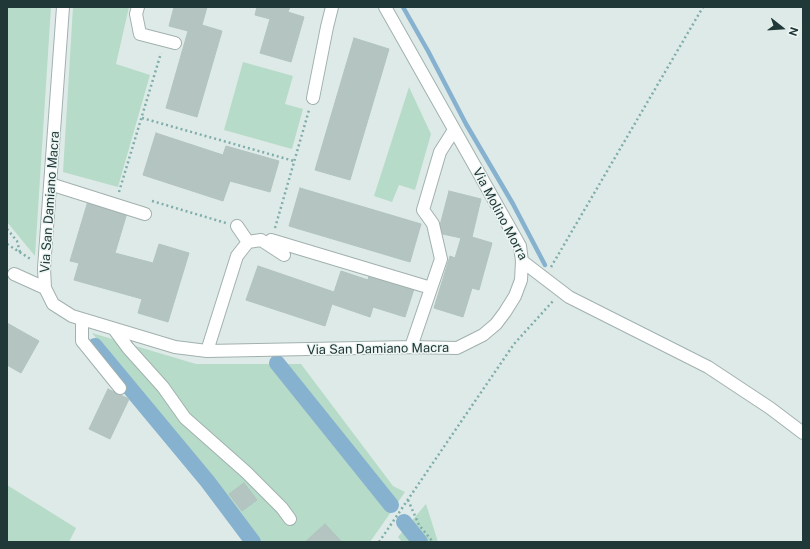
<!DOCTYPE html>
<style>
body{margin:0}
#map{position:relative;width:810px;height:549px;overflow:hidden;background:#deeae7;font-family:"Public Sans",sans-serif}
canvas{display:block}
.frame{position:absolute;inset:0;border:8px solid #203938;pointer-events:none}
.north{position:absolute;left:762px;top:8px;width:40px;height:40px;-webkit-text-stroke:3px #eef6f4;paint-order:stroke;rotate:107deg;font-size:11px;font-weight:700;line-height:16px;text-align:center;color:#203938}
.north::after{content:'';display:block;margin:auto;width:14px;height:18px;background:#203938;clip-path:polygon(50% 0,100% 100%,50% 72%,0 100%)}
</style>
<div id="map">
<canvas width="810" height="549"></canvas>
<div class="frame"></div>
<div class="north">N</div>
</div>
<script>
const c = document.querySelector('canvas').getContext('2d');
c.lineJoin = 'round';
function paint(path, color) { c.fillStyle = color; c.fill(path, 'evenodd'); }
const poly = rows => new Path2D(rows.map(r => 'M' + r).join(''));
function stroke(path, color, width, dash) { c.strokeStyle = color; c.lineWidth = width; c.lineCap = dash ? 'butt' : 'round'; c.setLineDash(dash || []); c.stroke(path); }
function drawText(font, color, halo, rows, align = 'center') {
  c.font = font + ' "Public Sans",sans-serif'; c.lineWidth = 3; c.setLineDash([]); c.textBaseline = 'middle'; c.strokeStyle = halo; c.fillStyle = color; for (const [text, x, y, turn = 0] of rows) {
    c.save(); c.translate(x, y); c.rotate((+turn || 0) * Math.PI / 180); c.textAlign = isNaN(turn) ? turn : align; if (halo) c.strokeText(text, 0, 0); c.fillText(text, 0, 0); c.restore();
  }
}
paint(poly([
 [7,7,51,7,35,256,7,222],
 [73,7,129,7,116,64,150,75,118,187,63,172],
 [243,62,293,76,285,104,303,109,292,149,224,130],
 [409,87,431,134,415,190,399,185,392,202,374,196],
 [92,333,196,364,301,364,393,486,405,492,370,542,257,542],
 [7,485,76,528,69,542,7,542],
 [426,504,438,542,402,542,398,537]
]), '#b7dbc9');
stroke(poly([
 [403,7,428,51,466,124,513,204,545,265]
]), '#86b2cf', 4.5);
stroke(poly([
 [95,346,208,482,253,542],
 [277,363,391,505],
 [404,522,420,542]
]), '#86b2cf', 16);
const building = poly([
 [174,7,207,7,202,25,222,31,197,117,166,108,188,31,169,26,174,7],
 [257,7,290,7,288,12,304,17,291,62,260,53,270,19,255,15,257,7],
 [354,38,389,49,350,180,315,170,354,38],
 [156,133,223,155,226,146,279,161,270,192,230,181,223,201,143,175,156,133],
 [300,188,421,224,410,262,289,226,300,188],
 [449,191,481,199,472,237,492,243,479,290,472,288,463,317,434,308,450,256,455,258,461,238,438,233,449,191],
 [88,201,127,213,115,253,153,263,159,244,189,253,168,322,138,313,142,299,74,280,79,263,70,261,88,201],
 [258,266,334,292,341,271,368,280,369,275,414,289,405,317,373,307,370,317,332,304,325,326,246,300,258,266],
 [7,323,39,341,21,373,7,365,7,323],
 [108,389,129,399,110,439,89,429,108,389],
 [244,483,257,500,242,511,229,494,244,483],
 [325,524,341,541,340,542,305,542,325,524]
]);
paint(building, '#b4c4c1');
stroke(building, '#b1c3c0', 1);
const minor = poly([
 [63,7,44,268,45,288,53,304,72,316,175,347,207,351,411,347,457,348,483,335,496,324,505,312,515,296,521,280,522,261,520,246,385,7],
 [138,7,136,14,140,34,175,43],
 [313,98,327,27,332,7],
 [50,184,145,214],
 [237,226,248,242],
 [271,240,431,288],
 [522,261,569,297,708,367,770,408,803,433],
 [14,274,45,288],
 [82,319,82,341,120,388],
 [114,329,128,348,163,387,185,418,246,472,282,508,290,519],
 [411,347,441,259,433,224,423,210,440,152,454,130],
 [207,351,237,256,248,242,261,240,284,255]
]);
stroke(minor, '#a1b1af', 14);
stroke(poly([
 [142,118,294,161],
 [119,192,161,53],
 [152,201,226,223],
 [275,228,309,110],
 [7,229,17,241,20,252],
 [7,244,32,260],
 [551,267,703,7],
 [408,500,419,525,433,542],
 [379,542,514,344,553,301]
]), '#7fada9', 2.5, [2, 3]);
stroke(minor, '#fff', 12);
drawText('13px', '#203938', '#eef6f4', [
 ["Via San Damiano Macra",50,202,-86],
 ["Via Molino Morra",500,214,62],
 ["Via San Damiano Macra",378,349,-1]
]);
</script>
